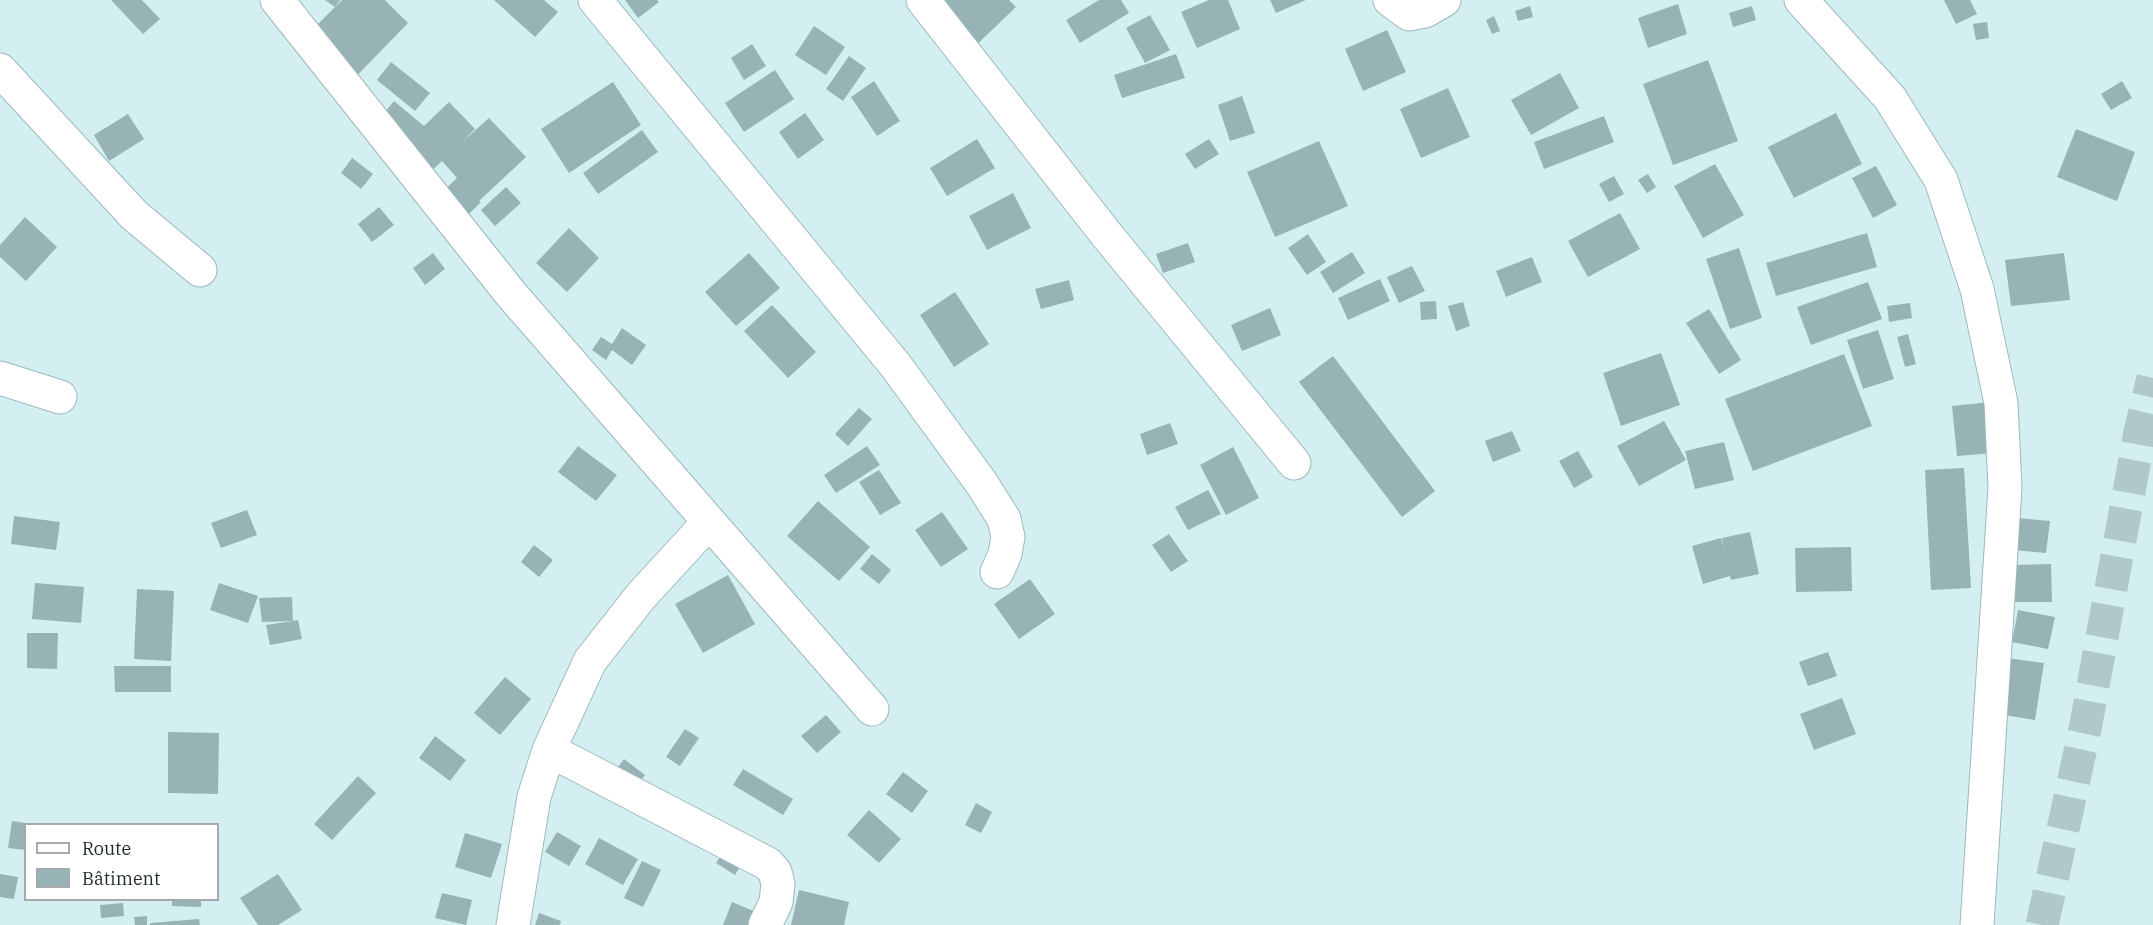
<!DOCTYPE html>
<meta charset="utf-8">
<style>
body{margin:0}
#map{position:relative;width:2153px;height:925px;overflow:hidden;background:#d3eff2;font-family:"IBM Plex Serif",serif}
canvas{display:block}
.legend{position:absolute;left:24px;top:823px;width:195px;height:78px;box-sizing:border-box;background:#fff;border:2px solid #a5aaaa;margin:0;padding:8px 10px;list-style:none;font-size:18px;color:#1f2a2b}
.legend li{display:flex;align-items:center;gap:12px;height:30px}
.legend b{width:30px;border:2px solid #a5aaaa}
</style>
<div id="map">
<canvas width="2153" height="925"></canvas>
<ul class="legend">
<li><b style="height:8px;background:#fff"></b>Route</li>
<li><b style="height:16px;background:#98b3b6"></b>Bâtiment</li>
</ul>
</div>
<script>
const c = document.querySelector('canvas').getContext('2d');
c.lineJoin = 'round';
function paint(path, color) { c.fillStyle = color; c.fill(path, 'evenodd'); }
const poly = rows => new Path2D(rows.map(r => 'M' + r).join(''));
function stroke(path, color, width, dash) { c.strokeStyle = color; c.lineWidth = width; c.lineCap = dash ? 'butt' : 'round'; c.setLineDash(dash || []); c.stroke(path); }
paint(poly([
 [111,0,142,0,160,19,143,34],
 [325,0,340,0,335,7,342,0,385,0,408,23,343,90,297,45,335,7],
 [494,0,544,0,558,12,535,37],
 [625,0,657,0,659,2,638,18],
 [911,0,1009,0,1016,7,965,56],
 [1099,0,1121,0,1129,13,1080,43,1066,20],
 [1209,0,1228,0,1240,29,1197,48,1181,12],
 [1270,0,1306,0,1276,13],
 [1944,0,1970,0,1977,14,1956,24],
 [1678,4,1687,34,1648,48,1638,18],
 [1530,6,1533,17,1518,21,1515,11],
 [1752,6,1756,20,1733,27,1729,13],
 [1150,15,1170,50,1145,63,1126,28],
 [1494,16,1500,31,1492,34,1486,20],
 [1987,22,1989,38,1976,40,1973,24],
 [814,26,845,47,826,75,795,55],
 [1387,30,1406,72,1363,91,1345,49],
 [752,44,766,66,744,80,731,58],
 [1176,54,1185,78,1122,98,1114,75],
 [849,56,866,68,843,101,826,89],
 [1708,60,1738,141,1673,165,1643,84],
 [391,62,430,93,415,111,377,80],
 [775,70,794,99,744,132,725,103],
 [1560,73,1579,108,1531,135,1511,100],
 [874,81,900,121,877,136,851,97],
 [2122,81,2132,98,2111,110,2101,94],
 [613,82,641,125,569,173,541,129],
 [1448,88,1470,137,1421,158,1400,109],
 [1242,96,1255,133,1230,141,1218,105],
 [394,101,424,126,449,102,475,129,461,143,489,118,526,157,479,201,481,202,457,226,433,201,457,178,442,161,418,184,381,117],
 [805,113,824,140,798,159,779,132],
 [1836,113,1862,164,1794,198,1768,147],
 [128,114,144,139,109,161,94,135],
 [1604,116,1614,142,1544,169,1534,142],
 [2076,129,2135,152,2117,201,2057,177],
 [642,130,658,152,598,194,583,173],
 [977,139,995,168,947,196,930,168],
 [1209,139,1219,154,1195,169,1185,154],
 [1319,141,1348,206,1275,237,1247,172],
 [352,158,373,174,361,189,341,173],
 [1715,164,1744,215,1703,238,1674,186],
 [1876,166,1897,205,1873,218,1852,178],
 [1648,174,1656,187,1647,193,1638,180],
 [1614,176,1624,194,1609,202,1599,184],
 [506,187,521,203,495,226,481,210],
 [1013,193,1031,228,987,250,969,216],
 [379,207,394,225,372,242,358,224],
 [1620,213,1640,249,1588,277,1568,241],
 [25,217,57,247,26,281,0,257,0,245],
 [569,228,599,258,567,292,536,263],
 [1867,233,1877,267,1776,296,1766,263],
 [1308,234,1326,262,1307,275,1288,248],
 [1188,243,1195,262,1163,273,1156,254],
 [1739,248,1762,318,1730,329,1706,259],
 [1352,252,1365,273,1333,293,1320,272],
 [433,253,445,269,425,285,413,268],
 [749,253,780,288,736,326,705,292],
 [2064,253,2070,300,2011,306,2005,260],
 [1532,257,1542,282,1506,297,1496,271],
 [1412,266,1425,291,1399,303,1387,277],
 [1380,279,1390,301,1348,320,1338,298],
 [1069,280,1074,300,1041,309,1035,289],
 [1868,282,1882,319,1811,345,1797,307],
 [955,292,989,344,954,367,920,315],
 [1436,301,1437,319,1421,320,1420,302],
 [1463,302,1470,326,1456,331,1448,306],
 [1910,303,1912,318,1889,322,1887,306],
 [772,305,816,352,788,378,744,331],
 [1270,308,1281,335,1242,351,1231,325],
 [1709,309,1741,360,1719,374,1686,323],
 [622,328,646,345,632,365,612,350,606,360,592,350,601,337,612,344],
 [1878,330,1894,379,1863,389,1847,340],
 [1908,334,1916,364,1905,367,1897,337],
 [1661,353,1680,405,1621,426,1603,373],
 [1844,354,1872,426,1753,471,1725,399],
 [1333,356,1435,491,1402,517,1299,382],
 [1990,402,1995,453,1957,456,1952,406],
 [859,408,872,419,848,446,835,434],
 [1664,421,1686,460,1639,486,1617,446],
 [1170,423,1178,444,1147,455,1140,434],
 [1512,431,1521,451,1493,462,1485,441],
 [1724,442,1734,480,1695,489,1685,451],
 [578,446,617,475,596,501,558,472],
 [867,446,880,465,836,493,824,475],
 [1233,447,1259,498,1226,515,1200,465],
 [1578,451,1593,477,1574,488,1559,461],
 [1964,468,1971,588,1931,590,1925,470],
 [879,470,901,503,880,515,859,482],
 [1208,490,1221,514,1188,530,1175,507],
 [818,501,870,547,839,581,787,536],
 [247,510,257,535,221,548,211,523],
 [942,512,968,549,941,567,915,530],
 [14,516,60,522,56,550,11,544],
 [2018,518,2050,521,2046,553,2014,550],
 [1750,532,1759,574,1731,580,1730,576,1703,584,1692,546,1721,538,1724,548,1722,538],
 [1169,534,1188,561,1171,572,1152,545],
 [534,545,553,560,539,577,521,562],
 [1851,547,1852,591,1796,592,1795,548],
 [872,554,891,570,879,584,860,569],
 [2051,564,2052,602,2015,602,2015,565],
 [728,575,755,624,703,653,675,604],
 [1030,579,1055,614,1019,639,994,604],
 [35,583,84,587,81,623,32,619],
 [219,583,258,596,248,623,210,610],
 [137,589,174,591,171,661,134,659],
 [292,597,293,621,298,620,302,639,270,645,266,625,293,621,262,622,259,598],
 [2018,610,2055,617,2048,649,2012,642],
 [27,633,58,633,57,669,27,668],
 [1828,652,1837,676,1808,686,1799,662],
 [2007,658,2044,663,2035,720,1998,714],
 [114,666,171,666,171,692,115,692],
 [505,677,531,699,500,735,474,713],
 [1842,698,1856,734,1814,750,1800,714],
 [826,715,841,732,817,753,801,736],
 [685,729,699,738,680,766,666,757],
 [168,732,219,733,218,794,168,793],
 [435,736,466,760,450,781,419,758],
 [624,759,645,775,632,791,612,775],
 [743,769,793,799,783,815,733,785],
 [903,772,928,791,912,813,886,794],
 [358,776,376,793,332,840,314,824],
 [976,803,992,812,981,833,965,825],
 [869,810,901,839,879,863,847,835],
 [12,821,26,823,26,850,8,848],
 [737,830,755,842,735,875,716,863],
 [557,832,581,846,569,866,545,852],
 [465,833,502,844,491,878,455,867],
 [599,838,638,859,623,885,585,864],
 [642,861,661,870,643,907,624,898],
 [0,874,18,877,14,899,0,897],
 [278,874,302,910,278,925,258,925,240,898],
 [799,890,849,902,844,925,791,925],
 [442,893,472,900,466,925,435,918],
 [172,900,201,900,201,907,172,906],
 [732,902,775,920,773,925,723,925],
 [123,903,124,916,101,918,100,905],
 [539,913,561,921,560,925,535,925],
 [147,916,147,925,135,925,134,917],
 [199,919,200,925,150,925,150,923]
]), '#98b3b6');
stroke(poly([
 [2042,925,2085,729,2140,432,2153,378]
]), '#afc8ca', 33, [33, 16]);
const minor = poly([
 [277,0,511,294,872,709],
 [595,0,896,366,982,484,1004,519,1008,537,1005,554,997,572],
 [923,0,1106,234,1294,463],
 [1390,0,1409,14,1425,11,1444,0],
 [1801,0,1890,98,1941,180,1977,289,2001,403,2005,488,1977,925],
 [0,70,134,215,200,270],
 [0,378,60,397],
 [549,750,768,864,775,872,778,884,776,902,765,925],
 [513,925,534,797,549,750,590,661,641,596,709,522]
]);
stroke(minor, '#9db8bb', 35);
stroke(minor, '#fff', 33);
</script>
